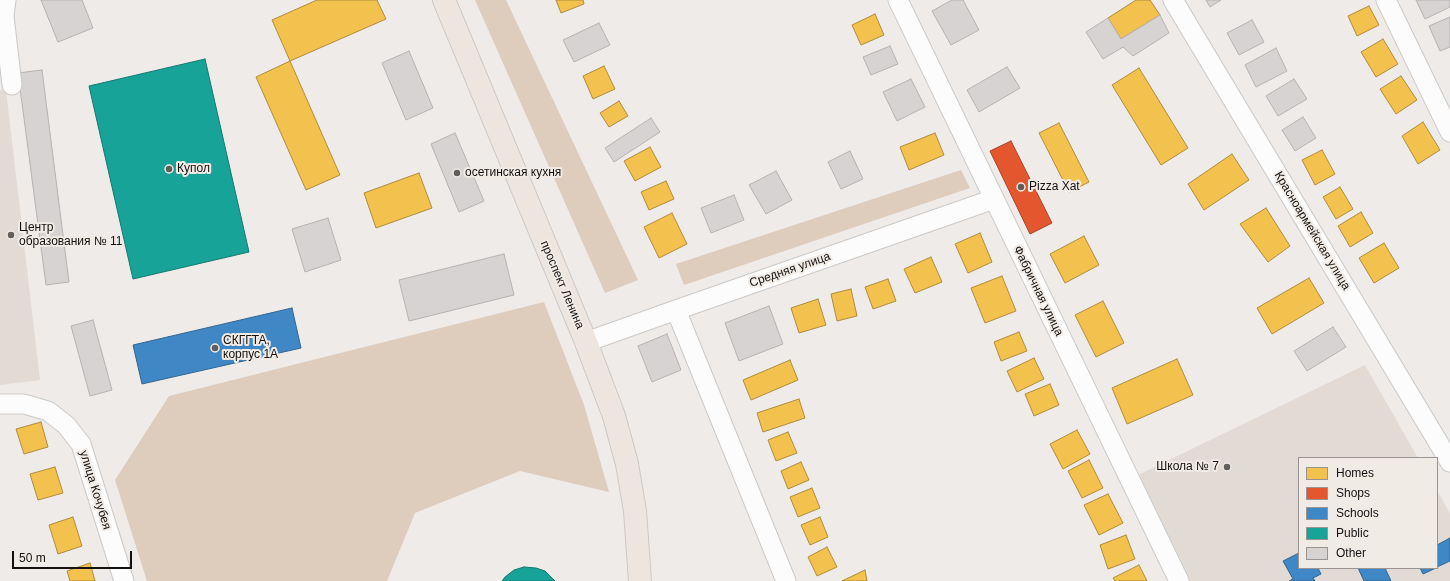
<!DOCTYPE html>
<meta charset="utf-8">
<style>
body{margin:0}
#map{position:relative;width:1450px;height:581px;overflow:hidden;background:#eeebe9;font-family:Arial,sans-serif}
canvas{display:block}
.legend{position:absolute;left:1298px;top:457px;width:140px;height:112px;box-sizing:border-box;background:#f1ebe6;border:1px solid #999491;margin:0;padding:5px 7px;list-style:none;font-size:12px;color:#141211}
.legend li{display:flex;align-items:center;gap:8px;height:20px}
.legend b{width:20px;border:1px solid #999491}
.scale{position:absolute;left:12px;top:551px;width:120px;height:18px;box-sizing:border-box;border:2px solid #141211;border-top:0;padding-left:5px;font-size:12px;line-height:14px;white-space:nowrap;color:#141211;-webkit-text-stroke:3px #f1ebe6;paint-order:stroke}
</style>
<div id="map">
<canvas width="1450" height="581"></canvas>
<ul class="legend">
<li><b style="height:11px;background:#f2c14e"></b>Homes</li>
<li><b style="height:11px;background:#e4572e"></b>Shops</li>
<li><b style="height:11px;background:#3f88c5"></b>Schools</li>
<li><b style="height:11px;background:#17a398"></b>Public</li>
<li><b style="height:11px;background:#d6d3d2"></b>Other</li>
</ul>
<div class="scale">50 m</div>
</div>
<script>
const c = document.querySelector('canvas').getContext('2d');
c.lineJoin = 'round';
function paint(path, color) { c.fillStyle = color; c.fill(path, 'evenodd'); }
const poly = rows => new Path2D(rows.map(r => 'M' + r).join(''));
function stroke(path, color, width, dash) { c.strokeStyle = color; c.lineWidth = width; c.lineCap = dash ? 'butt' : 'round'; c.setLineDash(dash || []); c.stroke(path); }
function drawText(font, color, halo, rows, align = 'center') {
  c.font = font + ' Arial,sans-serif'; c.lineWidth = 4; c.setLineDash([]); c.textBaseline = 'middle'; c.strokeStyle = halo; c.fillStyle = color; for (const [text, x, y, turn = 0] of rows) {
    c.save(); c.translate(x, y); c.rotate((+turn || 0) * Math.PI / 180); c.textAlign = isNaN(turn) ? turn : align; if (halo) c.strokeText(text, 0, 0); c.fillText(text, 0, 0); c.restore();
  }
}
paint(poly([
 [0,90,6,90,40,380,0,385],
 [1365,365,1418,458,1299,458,1299,568,1437,568,1437,491,1450,513,1450,581,1186,581,1136,476]
]), '#e2dbd5');
paint(poly([
 [475,0,506,0,638,280,605,293],
 [961,170,970,188,684,285,676,264],
 [544,302,584,405,609,492,520,471,415,513,387,581,147,581,115,480,169,396]
]), '#deccbd');
const homes = poly([
 [317,0,377,0,386,19,290,61,272,20,317,0],
 [556,0,583,0,584,4,561,13,556,0],
 [1136,0,1150,0,1160,15,1121,39,1108,18,1136,0],
 [1369,6,1379,25,1357,36,1348,16,1369,6],
 [875,14,884,35,861,45,852,25,875,14],
 [1383,39,1398,64,1376,77,1361,52,1383,39],
 [290,61,340,175,306,190,256,77,290,61],
 [604,66,615,89,593,99,583,76,604,66],
 [1139,68,1188,148,1161,165,1112,85,1139,68],
 [1401,76,1417,100,1396,114,1380,89,1401,76],
 [619,101,628,116,609,127,600,113,619,101],
 [1423,122,1440,150,1418,164,1402,136,1423,122],
 [1059,123,1089,182,1069,192,1039,133,1059,123],
 [935,133,944,155,909,170,900,147,935,133],
 [650,147,661,167,635,181,624,161,650,147],
 [1322,150,1335,174,1315,185,1302,160,1322,150],
 [1232,154,1249,180,1204,210,1188,184,1232,154],
 [419,173,432,208,376,228,364,193,419,173],
 [666,181,674,199,649,210,641,192,666,181],
 [1340,187,1353,209,1336,219,1323,197,1340,187],
 [1266,208,1290,246,1268,262,1240,224,1266,208],
 [1361,212,1373,233,1350,247,1338,226,1361,212],
 [672,213,687,244,659,258,644,227,672,213],
 [980,233,992,262,968,273,955,244,980,233],
 [1084,236,1099,265,1065,283,1050,254,1084,236],
 [1384,243,1399,268,1374,283,1359,258,1384,243],
 [931,257,942,282,915,293,904,269,931,257],
 [1002,276,1016,311,985,323,971,288,1002,276],
 [1309,278,1324,303,1272,334,1257,308,1309,278],
 [888,279,896,301,873,309,865,287,888,279],
 [851,289,857,316,837,321,831,294,851,289],
 [818,299,826,325,799,333,791,308,818,299],
 [1103,301,1124,343,1096,357,1075,315,1103,301],
 [1019,332,1027,351,1001,361,994,342,1019,332],
 [1034,358,1044,379,1017,392,1007,371,1034,358],
 [1177,359,1193,395,1127,424,1112,388,1177,359],
 [790,360,798,380,751,400,743,380,790,360],
 [1050,384,1059,405,1034,416,1025,394,1050,384],
 [799,399,805,418,763,432,757,413,799,399],
 [41,422,48,447,24,454,16,429,41,422],
 [1077,430,1090,454,1063,469,1050,444,1077,430],
 [788,432,797,453,776,461,768,440,788,432],
 [1089,460,1103,488,1082,498,1068,471,1089,460],
 [801,462,809,480,788,489,781,471,801,462],
 [55,467,63,493,38,500,30,474,55,467],
 [812,488,820,508,798,517,790,497,812,488],
 [1108,494,1123,523,1099,535,1084,505,1108,494],
 [73,517,82,546,58,554,49,525,73,517],
 [820,517,828,537,810,545,801,525,820,517],
 [1126,535,1135,559,1108,569,1100,545,1126,535],
 [827,547,837,567,817,576,808,557,827,547],
 [90,563,95,581,70,581,67,571,90,563],
 [1139,565,1147,581,1115,581,1113,578,1139,565],
 [865,570,867,581,842,581,865,570]
]);
paint(homes, '#f2c14e');
stroke(homes, '#af8c3c', 1);
const shops = poly([
 [1011,141,1052,223,1030,234,990,151,1011,141]
]);
paint(shops, '#e4572e');
stroke(shops, '#a64225', 1);
const schools = poly([
 [292,308,301,348,142,384,133,345,292,308],
 [1450,538,1450,561,1437,567,1437,545,1450,538],
 [1299,553,1299,568,1318,568,1321,574,1313,578,1315,581,1289,581,1293,579,1283,561,1299,553],
 [1358,568,1385,568,1391,581,1364,581,1358,568],
 [1420,568,1436,568,1423,574,1420,568]
]);
paint(schools, '#3f88c5');
stroke(schools, '#32658f', 1);
const public = poly([
 [205,59,249,252,133,279,89,86,205,59],
 [524,567,536,568,545,571,555,581,502,581,505,577,514,570,524,567]
]);
paint(public, '#17a398');
stroke(public, '#167870', 1);
const building = poly([
 [41,0,82,0,93,28,58,42,41,0],
 [952,0,963,0,979,30,951,45,932,11,952,0],
 [1206,0,1221,0,1210,7,1206,0],
 [1416,0,1450,0,1450,7,1425,19,1416,0],
 [1160,15,1169,33,1133,56,1123,47,1103,59,1086,32,1108,18,1121,39,1160,15],
 [1450,17,1450,47,1440,51,1429,26,1450,17],
 [1252,20,1264,42,1239,55,1227,33,1252,20],
 [599,23,610,45,574,62,563,40,599,23],
 [890,46,898,64,871,75,863,57,890,46],
 [1276,48,1287,71,1256,87,1245,65,1276,48],
 [409,51,433,108,406,120,382,63,409,51],
 [1007,67,1020,88,979,112,967,90,1007,67],
 [42,70,69,282,46,285,18,73,42,70],
 [911,79,925,107,897,121,883,92,911,79],
 [1294,79,1307,99,1278,116,1266,96,1294,79],
 [1303,117,1316,138,1295,151,1282,130,1303,117],
 [651,118,660,132,614,162,605,148,651,118],
 [455,133,484,201,459,212,431,144,455,133],
 [850,151,863,179,841,189,828,162,850,151],
 [776,171,792,200,766,214,749,185,776,171],
 [734,195,744,220,711,233,701,208,734,195],
 [328,218,341,260,305,272,292,229,328,218],
 [504,254,514,295,409,321,399,280,504,254],
 [769,306,783,344,739,361,725,323,769,306],
 [93,320,112,390,90,396,71,326,93,320],
 [1333,327,1346,347,1307,371,1294,351,1333,327],
 [667,334,681,370,652,382,638,346,667,334]
]);
paint(building, '#d6d3d2');
stroke(building, '#b5b3b1', 1);
const minor = poly([
 [6,0,4,16,12,85],
 [898,0,1179,581],
 [1173,0,1450,462],
 [1386,0,1450,132],
 [676,310,786,581],
 [586,342,676,310,994,199],
 [0,404,24,404,48,411,66,425,81,444,124,581]
]);
const major = poly([
 [444,0,586,342,614,416,627,464,635,511,640,581]
]);
stroke(minor, '#cbc9c7', 21);
stroke(major, '#cac8c7', 24);
stroke(minor, '#fcfcfc', 19);
stroke(major, '#ede6e0', 22);
for (const [x, y, r, color] of [
 [169,169,4,"#605e5d"],
 [457,173,4,"#605e5d"],
 [1021,187,4,"#605e5d"],
 [11,235,4,"#605e5d"],
 [215,348,4,"#605e5d"],
 [1227,467,4,"#605e5d"]
]) { const dot = new Path2D(); dot.arc(x, y, r, 0, 2 * Math.PI); c.fillStyle = color; c.fill(dot); stroke(dot, '#f1ebe6', 1.5); }
drawText('12px', '#141211', '#f1ebe6', [
 ["Купол",177,169],
 ["осетинская кухня",465,173],
 ["Pizza Xat",1029,187],
 ["Центр",19,228],
 ["образования № 11",19,242],
 ["СКГГТА,",223,341],
 ["корпус 1А",223,355],
 ["Школа № 7",1219,467,"right"]
], 'left');
drawText('12px', '#141211', '#f1ebe6', [
 ["Красноармейская улица",1312,231,59],
 ["Средняя улица",790,270,-19],
 ["проспект Ленина",562,285,67],
 ["Фабричная улица",1038,291,64],
 ["улица Кочубея",95,490,73]
]);
</script>
